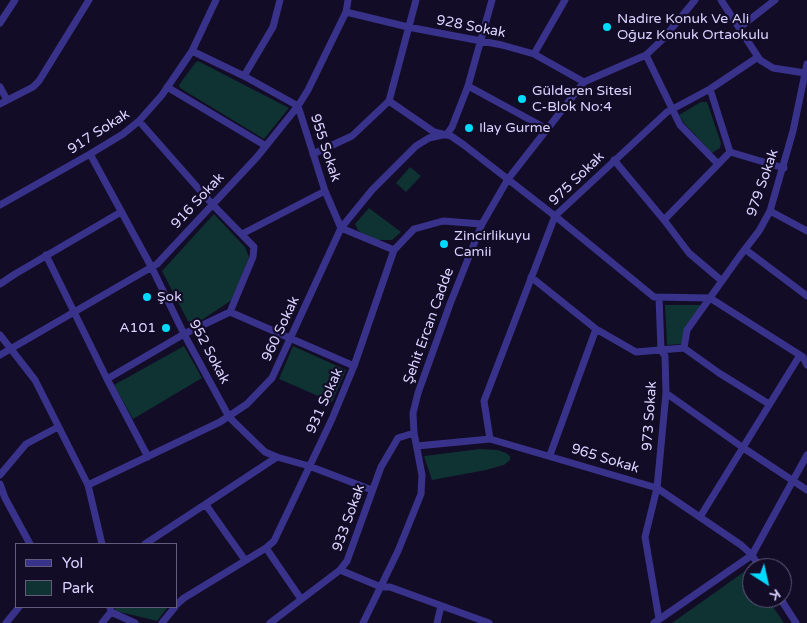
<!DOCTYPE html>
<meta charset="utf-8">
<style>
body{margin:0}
#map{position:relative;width:807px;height:623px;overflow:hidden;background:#120c27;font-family:"Varela Round",sans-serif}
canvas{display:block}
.legend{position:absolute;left:15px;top:543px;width:162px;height:65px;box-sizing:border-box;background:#120c27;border:1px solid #625c7d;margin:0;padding:6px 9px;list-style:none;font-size:15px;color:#dad3ff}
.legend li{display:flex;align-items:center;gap:10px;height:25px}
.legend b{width:25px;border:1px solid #625c7d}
.north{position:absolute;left:742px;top:558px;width:50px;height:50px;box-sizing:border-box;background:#120c27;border:1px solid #625c7d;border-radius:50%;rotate:145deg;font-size:14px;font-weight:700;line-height:20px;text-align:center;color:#dad3ff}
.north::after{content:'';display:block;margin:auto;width:18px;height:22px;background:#00dafe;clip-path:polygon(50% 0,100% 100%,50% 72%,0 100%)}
</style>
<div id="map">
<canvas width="807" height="623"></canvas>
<ul class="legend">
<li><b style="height:6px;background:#39328b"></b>Yol</li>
<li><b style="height:14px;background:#0f3232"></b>Park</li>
</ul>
<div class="north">K</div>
</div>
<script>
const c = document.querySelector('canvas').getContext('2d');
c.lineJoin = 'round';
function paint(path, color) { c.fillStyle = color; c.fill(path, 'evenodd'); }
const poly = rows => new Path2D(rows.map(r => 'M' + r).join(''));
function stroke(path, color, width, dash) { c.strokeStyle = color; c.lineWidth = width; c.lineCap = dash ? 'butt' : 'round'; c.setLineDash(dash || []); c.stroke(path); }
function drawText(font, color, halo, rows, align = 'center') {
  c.font = font + ' "Varela Round",sans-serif'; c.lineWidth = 4.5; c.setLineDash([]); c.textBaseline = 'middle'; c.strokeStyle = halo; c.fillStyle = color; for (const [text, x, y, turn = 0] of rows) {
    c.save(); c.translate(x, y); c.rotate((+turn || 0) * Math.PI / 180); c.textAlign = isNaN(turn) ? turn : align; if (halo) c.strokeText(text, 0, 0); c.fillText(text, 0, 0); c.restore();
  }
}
paint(poly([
 [198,61,289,108,264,139,180,88,179,85,195,63],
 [701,102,707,102,721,143,720,148,712,153,684,123,679,115],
 [410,167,421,176,406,192,396,183],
 [369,208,401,232,392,240,375,240,363,234,358,230,355,224],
 [214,214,245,247,249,257,232,300,191,327,162,271],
 [665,305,703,305,682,344,667,345],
 [184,346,202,378,133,419,114,385],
 [293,346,346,370,332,402,279,379],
 [480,449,498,450,506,453,510,456,510,460,504,465,486,470,432,480,424,456],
 [748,569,752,575,752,598,767,598,784,623,672,623],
 [114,607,168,607,157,621,116,611]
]), '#0f3232');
stroke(poly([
 [721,0,760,60,773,68,805,73],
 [346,12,408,27,502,45,534,54,584,82],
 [0,23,15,0],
 [739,28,775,0],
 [192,51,244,76,298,106,325,191,341,228,394,250],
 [534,54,565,0],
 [646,55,680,125,718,164],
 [244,76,273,27,280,0],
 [468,86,547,129],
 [0,87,7,100],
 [167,87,266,146],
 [710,89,730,152,784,168],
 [389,101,434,132,451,136,464,145,555,216,654,297,710,298,803,357,807,365],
 [0,104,33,87,39,81,89,0],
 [447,134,452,127,468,86,492,0],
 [90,154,152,268,184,334,229,417,265,452,277,457,309,466,372,490],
 [313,154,352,136,389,101,416,0],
 [614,160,664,220,689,253,722,281],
 [0,205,90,154,123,134,139,121,162,95,192,51,216,0],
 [770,211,807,231],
 [664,220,730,152],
 [242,234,325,191],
 [746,250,807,296],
 [46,255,107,379,148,457],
 [531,277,596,329,636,352,684,348,719,373,769,404],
 [0,284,15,274,121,212],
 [659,297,661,350,665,356,666,393,657,488,645,537,659,619],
 [230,312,354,366],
 [0,335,35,380,88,485,102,544],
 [684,348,687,330,739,257,759,231,770,211,793,131,807,64],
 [0,355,157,264,257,157,298,106,308,90,346,12,348,0],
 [107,379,184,334,230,312,253,257,254,247,212,204,139,121],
 [666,393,742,447,807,490],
 [490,439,484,401,555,216,667,112,710,89,758,57],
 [417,446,490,439,657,488,741,545,752,555,760,568],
 [550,455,596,329],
 [0,475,26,444,58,427],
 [0,484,5,498,30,544],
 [88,485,220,422,247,404,272,378,341,228,372,190,416,146,429,138,447,134],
 [206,505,245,560],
 [700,517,800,355],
 [145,544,277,457],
 [266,548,301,599],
 [340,570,381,587,390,587,489,623],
 [780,598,796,623],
 [176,605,184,598,266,548,274,541,332,419,354,366,394,250,414,229,443,221,482,224],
 [110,607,111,612,135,623],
 [6,623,19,607],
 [102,623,111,612],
 [162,623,175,607],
 [270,623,340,570,347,561,381,467,398,438,414,433],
 [363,623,398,551,421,494,422,475,414,433,413,413,418,393,450,304,482,224,508,179,584,82,646,55,663,39,695,0],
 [437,623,441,606],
 [654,623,752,555,807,455]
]), '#39328b', 7);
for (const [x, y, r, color] of [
 [607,27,5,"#00dafe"],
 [522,99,5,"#00dafe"],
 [469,128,5,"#00dafe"],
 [444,244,5,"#00dafe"],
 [147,297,5,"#00dafe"],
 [166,328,5,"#00dafe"]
]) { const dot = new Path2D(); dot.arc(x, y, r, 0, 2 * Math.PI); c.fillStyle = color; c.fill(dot); stroke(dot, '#120c27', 2); }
drawText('14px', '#dad3ff', '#120c27', [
 ["Nadire Konuk Ve Ali",617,19],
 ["Oğuz Konuk Ortaokulu",617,35],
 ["Gülderen Sitesi",532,91],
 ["C-Blok No:4",532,107],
 ["Ilay Gurme",479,128],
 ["Zincirlikuyu",454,236],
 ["Camii",454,252],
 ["Şok",157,297],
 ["A101",156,328,"right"]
], 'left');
drawText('14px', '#dad3ff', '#120c27', [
 ["928 Sokak",471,27,11],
 ["917 Sokak",99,132,-33],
 ["955 Sokak",325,148,72],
 ["975 Sokak",577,179,-44],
 ["979 Sokak",763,183,-71],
 ["916 Sokak",198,201,-47],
 ["Şehit Ercan Cadde",429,326,-70],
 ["960 Sokak",281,329,-65],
 ["952 Sokak",209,352,62],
 ["931 Sokak",325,401,-66],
 ["973 Sokak",650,416,-86],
 ["965 Sokak",605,459,17],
 ["933 Sokak",349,518,-70]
]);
</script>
